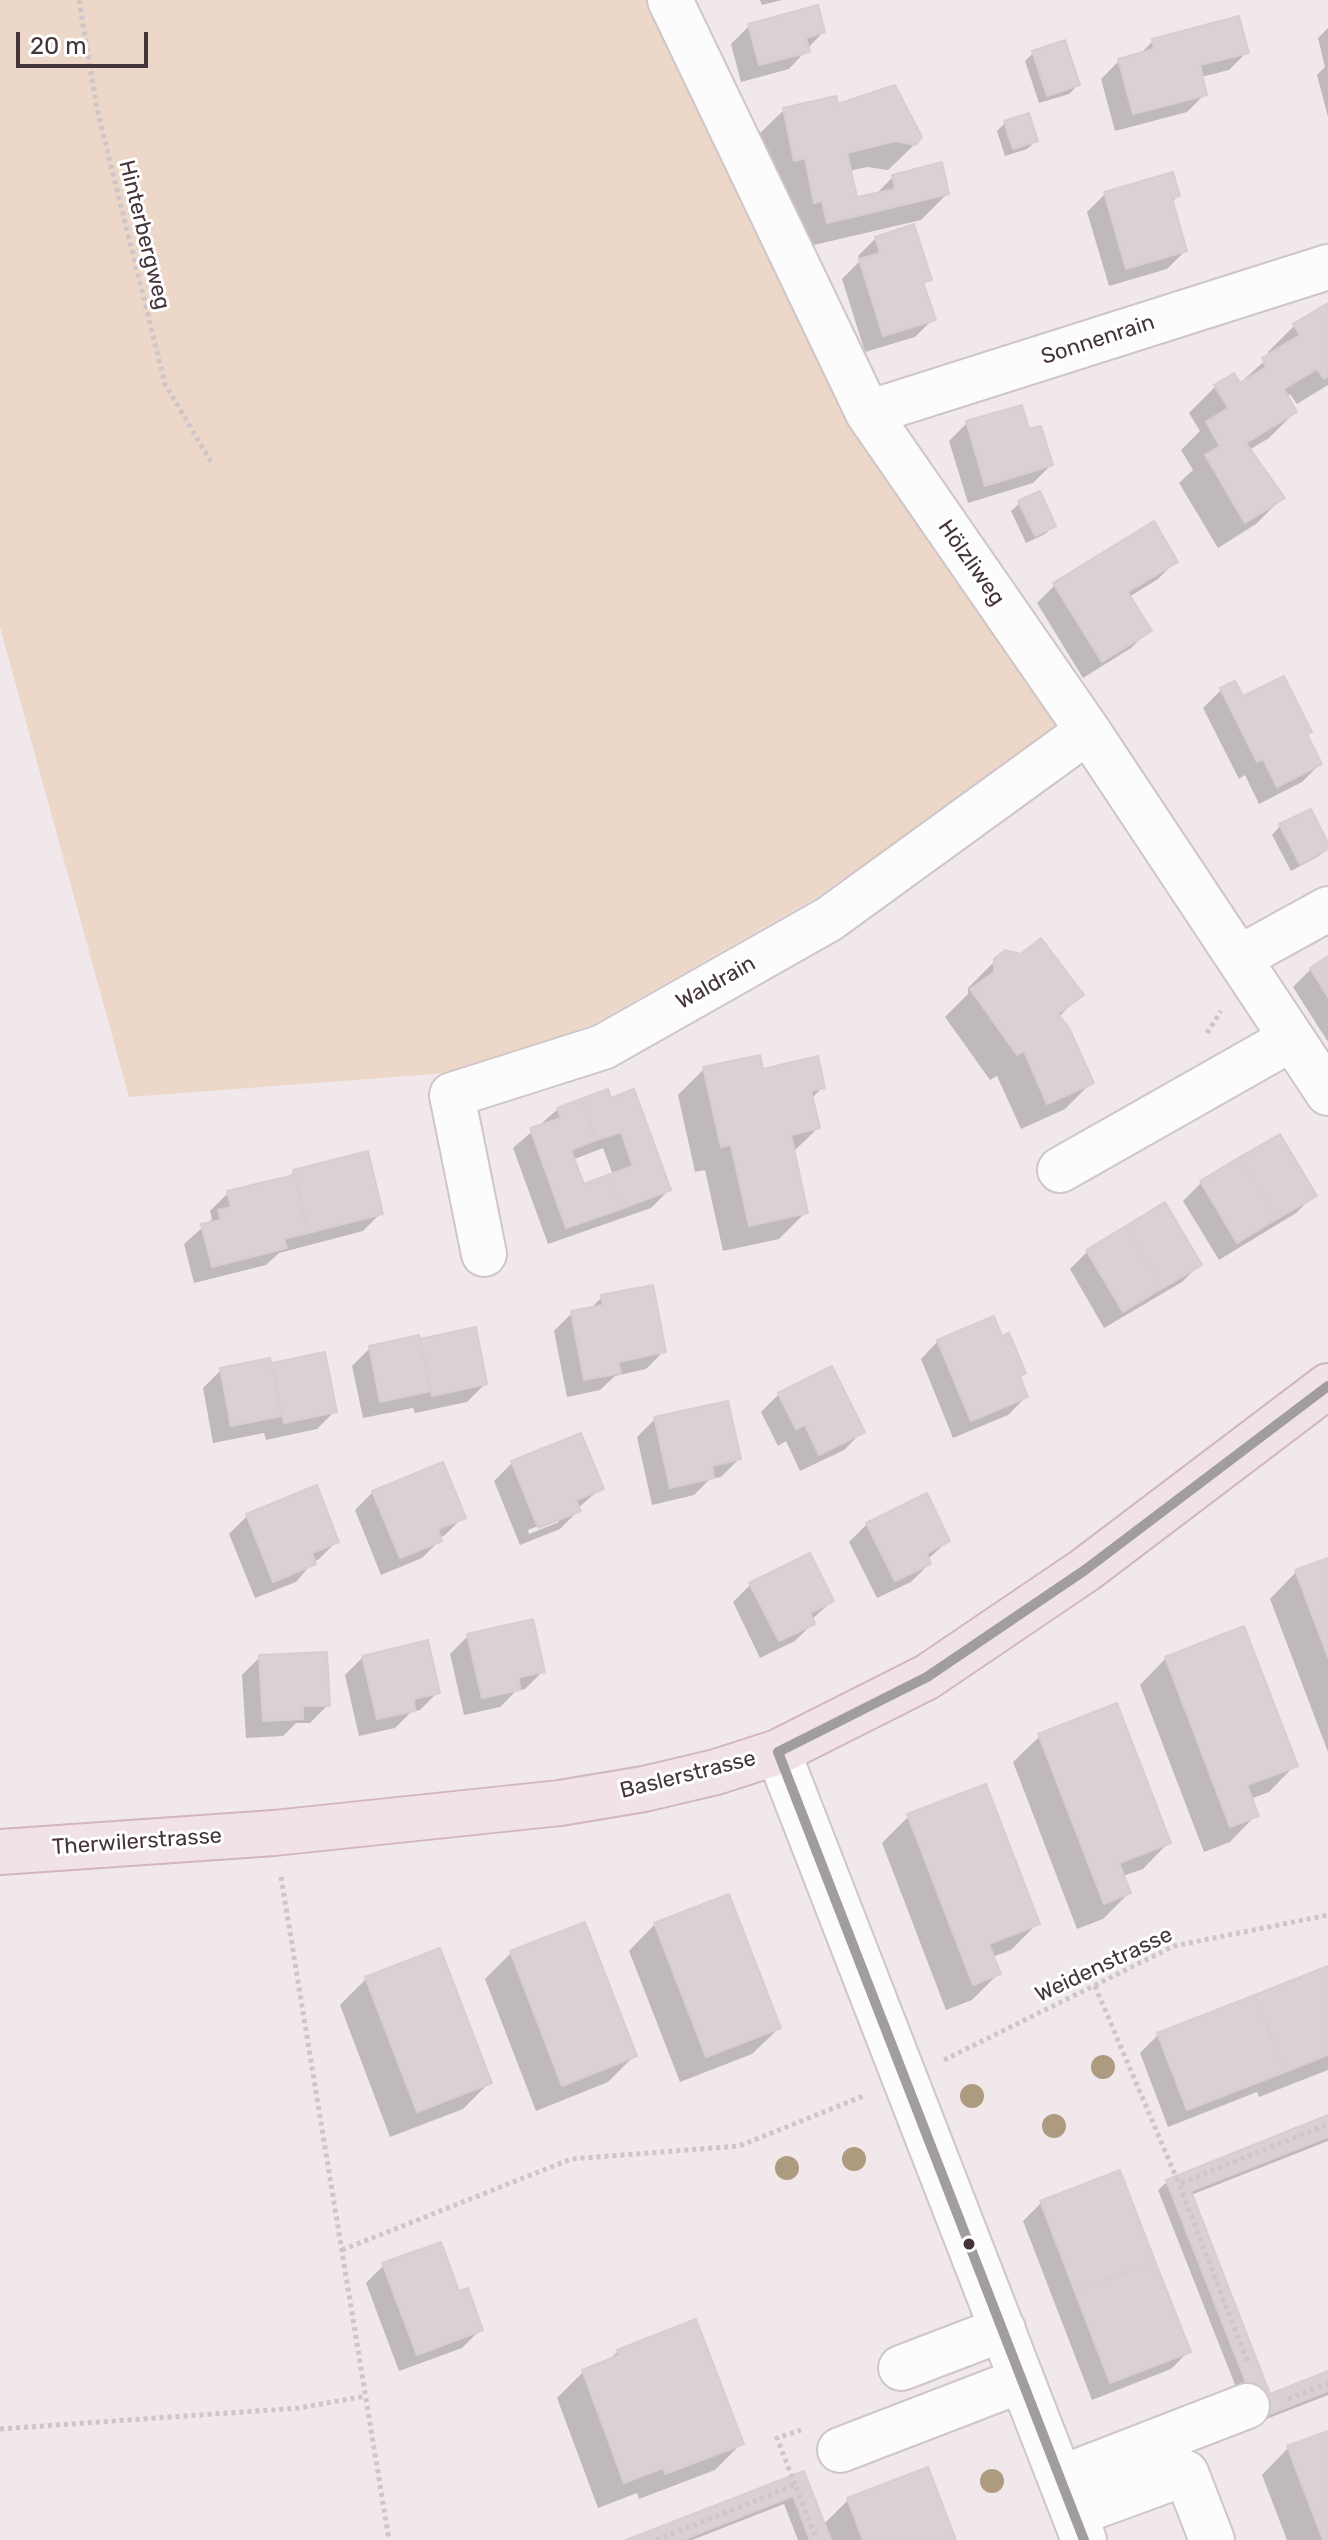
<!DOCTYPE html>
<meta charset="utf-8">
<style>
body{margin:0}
#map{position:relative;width:1328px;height:2540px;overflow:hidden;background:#f0e8ea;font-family:Rubik,sans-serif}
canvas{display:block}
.scale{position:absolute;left:16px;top:32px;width:132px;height:36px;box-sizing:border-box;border:4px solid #45353b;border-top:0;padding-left:10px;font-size:24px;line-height:28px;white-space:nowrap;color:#45353b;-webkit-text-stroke:6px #fff;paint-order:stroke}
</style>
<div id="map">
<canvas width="1328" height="2540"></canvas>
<div class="scale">20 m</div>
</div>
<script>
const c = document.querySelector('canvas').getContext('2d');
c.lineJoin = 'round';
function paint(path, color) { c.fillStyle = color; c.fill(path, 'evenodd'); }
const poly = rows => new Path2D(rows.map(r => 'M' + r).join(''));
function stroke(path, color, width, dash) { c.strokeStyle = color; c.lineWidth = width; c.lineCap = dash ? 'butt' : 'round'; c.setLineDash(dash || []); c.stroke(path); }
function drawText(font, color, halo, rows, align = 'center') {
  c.font = font + ' Rubik,sans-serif'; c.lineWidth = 6; c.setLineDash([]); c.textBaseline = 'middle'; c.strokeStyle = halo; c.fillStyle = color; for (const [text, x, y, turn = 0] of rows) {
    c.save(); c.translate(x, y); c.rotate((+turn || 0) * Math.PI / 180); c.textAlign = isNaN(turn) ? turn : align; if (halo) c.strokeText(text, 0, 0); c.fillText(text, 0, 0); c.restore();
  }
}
paint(poly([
 [0,0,650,0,1065,725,814,899,592,1025,447,1073,129,1097,0,627]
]), '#ecd7c8');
paint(poly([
 [760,0,782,0,762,5],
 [749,26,823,32,789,69,741,82,731,44],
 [1328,28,1328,117,1317,75,1325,67,1318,38],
 [1153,41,1247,52,1229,70,1201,77,1205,94,1187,112,1115,131,1101,79,1119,61,1138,56],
 [1033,53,1078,85,1069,94,1039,103,1025,61],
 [837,106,915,144,888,170,867,167,849,171,856,200,874,196,893,177,947,194,921,220,801,248,757,136,784,110],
 [1005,123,1036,141,1027,149,1005,156,997,131],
 [1105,194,1178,196,1171,203,1185,251,1167,269,1109,286,1087,212],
 [876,238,929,279,922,286,933,319,915,337,865,352,842,279,860,261,858,256],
 [1328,305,1328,385,1297,404,1290,394,1286,396,1295,412,1269,438,1249,450,1282,498,1256,524,1218,548,1179,483,1193,470,1181,450,1200,431,1189,413,1215,387,1239,384,1270,356,1268,352,1294,326],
 [967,423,1028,431,1051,465,1033,483,968,503,949,441],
 [1020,503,1054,526,1045,534,1026,543,1011,511],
 [1176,561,1158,579,1129,597,1149,630,1131,648,1083,678,1037,603,1055,585],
 [1234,683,1242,699,1310,731,1306,735,1320,764,1302,782,1259,804,1245,775,1239,779,1203,708,1221,690],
 [1280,826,1328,848,1319,856,1291,871,1272,835],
 [1021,956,1081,994,1058,1018,1091,1083,1065,1109,1021,1129,997,1076,990,1080,945,1017,968,994,968,988,995,961],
 [1328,958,1328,1042,1293,987,1311,969],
 [704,1069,762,1071,823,1087,811,1099,818,1128,793,1152,806,1212,779,1239,723,1251,705,1170,695,1172,678,1095],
 [607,1092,669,1190,651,1208,548,1244,513,1148,558,1109],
 [603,1148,613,1175,583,1187,572,1160],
 [294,1172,381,1213,363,1231,279,1253,266,1265,194,1283,184,1244,212,1219,210,1211,228,1193,287,1178],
 [1201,1183,1314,1195,1296,1213,1219,1260,1183,1201],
 [1088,1251,1200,1264,1182,1282,1104,1328,1070,1269],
 [602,1297,664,1351,646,1369,615,1376,600,1390,567,1397,554,1331,572,1313,589,1310],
 [474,1329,485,1384,467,1402,415,1413,413,1408,363,1418,352,1366,370,1348,419,1341],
 [1001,1338,1023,1373,1018,1378,1026,1397,1008,1415,953,1438,921,1359,938,1341],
 [324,1355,335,1411,317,1429,266,1440,264,1433,213,1443,203,1388,221,1370,270,1365],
 [779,1394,862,1432,844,1450,800,1471,786,1441,778,1446,761,1412],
 [655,1419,739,1459,721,1477,710,1479,694,1495,652,1505,637,1437],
 [512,1463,601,1488,577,1509,578,1511,560,1529,520,1545,494,1481],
 [559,1518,559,1522,529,1534,528,1530],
 [373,1492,463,1517,445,1535,439,1538,440,1540,422,1558,381,1575,355,1510],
 [247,1516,337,1541,319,1559,313,1562,296,1582,255,1598,229,1534],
 [867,1524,948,1541,927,1560,929,1564,911,1582,877,1598,849,1542],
 [1328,1560,1328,1752,1270,1599,1296,1572],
 [750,1585,832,1601,811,1620,813,1623,795,1641,760,1658,733,1602],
 [468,1636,543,1671,525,1689,516,1691,500,1707,464,1715,450,1654],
 [260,1657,328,1705,310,1723,296,1723,283,1736,246,1738,242,1675],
 [363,1657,438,1692,420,1710,411,1712,395,1728,359,1736,345,1675],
 [1166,1658,1295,1765,1269,1792,1250,1799,1256,1815,1230,1842,1204,1852,1140,1685],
 [1040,1736,1169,1842,1143,1869,1123,1876,1129,1893,1103,1919,1077,1929,1013,1762],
 [909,1816,1037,1924,1011,1950,992,1957,998,1974,972,2000,946,2010,882,1843],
 [655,1924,779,2028,752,2054,680,2082,629,1951],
 [511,1953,634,2056,608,2082,536,2111,485,1979],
 [1328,1968,1328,2070,1259,2097,1257,2092,1168,2127,1140,2053,1158,2035],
 [366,1979,490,2082,463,2109,390,2137,340,2005],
 [1328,2117,1328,2141,1191,2195,1269,2396,1328,2373,1328,2395,1251,2425,1158,2190,1167,2182],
 [1041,2203,1189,2351,1171,2369,1092,2400,1023,2221],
 [384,2265,457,2294,480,2330,462,2348,399,2371,366,2283],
 [618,2351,741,2444,715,2470,639,2499,637,2493,598,2508,557,2398,583,2372,607,2362],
 [1328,2433,1328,2540,1287,2540,1262,2475,1288,2448],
 [803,2473,823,2525,848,2500,954,2540,798,2540,784,2504,692,2540,631,2540]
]), '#0003');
const building = poly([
 [818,5,825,32,806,38,810,52,759,65,748,24,818,5],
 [1239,16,1249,53,1200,65,1207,95,1133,114,1118,59,1154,49,1152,39,1239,16],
 [1065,40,1080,85,1047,96,1032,51,1065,40],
 [895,85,922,137,916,145,895,141,847,153,857,197,895,189,892,175,942,162,949,194,827,223,822,201,814,203,805,158,794,161,783,108,836,96,838,104,895,85],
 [1029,113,1038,141,1013,149,1004,121,1029,113],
 [1173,172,1180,196,1172,198,1187,251,1126,269,1104,192,1173,172],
 [914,224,932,280,923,282,936,320,883,336,859,259,880,253,875,237,914,224],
 [1328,303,1328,376,1324,379,1317,369,1284,389,1297,412,1246,443,1285,498,1245,523,1205,455,1220,446,1206,422,1228,408,1214,385,1234,373,1240,383,1266,367,1262,358,1300,335,1293,324,1328,303],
 [1022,405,1029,429,1041,426,1053,465,985,486,966,421,1022,405],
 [1040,491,1056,526,1035,536,1018,501,1040,491],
 [1154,521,1178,562,1128,592,1152,631,1102,662,1053,583,1154,521],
 [1284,676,1312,732,1307,734,1322,764,1277,787,1263,759,1257,762,1220,688,1235,681,1243,696,1284,676],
 [1311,809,1328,843,1328,849,1300,864,1279,824,1311,809],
 [1041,938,1084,995,1058,1014,1069,1028,1094,1083,1047,1104,1024,1051,1017,1055,970,989,994,972,994,959,1005,950,1021,954,1041,938],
 [1328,956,1328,997,1310,968,1328,956],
 [760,1055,763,1069,818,1056,825,1088,811,1091,820,1128,791,1135,808,1213,749,1226,731,1145,721,1147,703,1067,760,1055],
 [608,1089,611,1098,634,1089,671,1190,621,1209,608,1175,633,1166,621,1132,596,1140,581,1099,608,1089],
 [581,1099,596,1140,571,1150,584,1184,608,1175,621,1209,566,1228,530,1128,561,1118,557,1108,581,1099],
 [1280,1134,1317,1196,1277,1219,1240,1157,1280,1134],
 [368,1151,383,1214,308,1233,293,1170,368,1151],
 [1240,1157,1277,1219,1237,1243,1200,1181,1240,1157],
 [294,1175,308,1233,284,1239,287,1248,212,1267,201,1224,221,1220,218,1210,231,1207,227,1191,294,1175],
 [1165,1202,1202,1265,1163,1288,1126,1226,1165,1202],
 [1126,1226,1163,1288,1123,1312,1086,1250,1126,1226],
 [653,1285,666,1352,618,1362,621,1373,584,1380,571,1311,603,1305,601,1295,653,1285],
 [994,1316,1002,1336,1009,1333,1026,1373,1020,1376,1028,1397,971,1421,937,1340,994,1316],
 [476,1327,487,1384,432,1396,420,1339,476,1327],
 [419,1335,431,1391,380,1402,369,1346,419,1335],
 [325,1352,337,1412,284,1423,272,1363,325,1352],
 [270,1358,282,1416,231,1426,220,1368,270,1358],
 [832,1366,865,1432,819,1455,805,1425,796,1429,778,1393,832,1366],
 [728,1401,741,1459,712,1466,714,1478,670,1488,654,1417,728,1401],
 [581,1433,604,1489,576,1500,581,1511,538,1528,511,1461,581,1433],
 [443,1462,466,1518,438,1529,442,1541,400,1558,372,1491,443,1462],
 [317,1485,339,1542,312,1553,316,1564,273,1582,246,1514,317,1485],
 [927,1493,950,1541,927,1553,931,1564,895,1581,866,1523,927,1493],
 [810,1553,834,1601,810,1613,815,1624,779,1641,749,1583,810,1553],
 [1328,1558,1328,1657,1295,1570,1328,1558],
 [533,1619,545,1672,519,1677,520,1690,482,1698,467,1634,533,1619],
 [1244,1626,1298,1766,1247,1785,1259,1816,1230,1827,1165,1657,1244,1626],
 [428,1640,440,1693,414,1699,415,1711,377,1719,362,1656,428,1640],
 [327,1652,330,1706,303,1706,303,1719,263,1721,259,1655,327,1652],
 [1117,1703,1171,1843,1119,1863,1131,1893,1104,1904,1038,1734,1117,1703],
 [986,1784,1040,1924,989,1944,1001,1974,973,1985,907,1814,986,1784],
 [729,1894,781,2028,706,2057,654,1923,729,1894],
 [585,1922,637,2056,562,2086,510,1951,585,1922],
 [440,1948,492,2083,417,2112,365,1977,440,1948],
 [1328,1966,1328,2055,1285,2072,1255,1995,1328,1966],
 [1255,1995,1285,2072,1187,2110,1157,2033,1255,1995],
 [1328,2115,1328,2137,1191,2191,1270,2394,1328,2371,1328,2391,1260,2418,1166,2180,1328,2115],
 [1120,2170,1155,2261,1075,2292,1040,2201,1120,2170],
 [441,2242,459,2291,468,2288,483,2330,417,2355,382,2263,441,2242],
 [1155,2261,1191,2352,1110,2383,1075,2292,1155,2261],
 [696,2319,744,2444,665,2474,663,2468,624,2483,582,2370,619,2355,617,2350,696,2319],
 [1328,2431,1328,2540,1323,2540,1287,2446,1328,2431],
 [928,2467,956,2540,863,2540,847,2498,928,2467],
 [804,2471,831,2540,810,2540,793,2496,683,2540,626,2540,804,2471]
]);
paint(building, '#d9d1d3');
stroke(building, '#d8ced1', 2);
const minor = poly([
 [670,0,868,413,1088,731,1328,1093],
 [868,413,1328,267],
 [1239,958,1328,909],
 [1060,1170,1291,1039],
 [484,1254,452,1095,603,1047,829,919,1088,731],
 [778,1752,1084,2540],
 [901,2368,1003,2329],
 [840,2450,1022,2380],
 [1061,2478,1247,2406],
 [1074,2514,1186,2473,1212,2540]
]);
const major = poly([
 [0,1852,274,1833,560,1803,644,1789,716,1772,778,1752,927,1677,1085,1570,1328,1386]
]);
stroke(minor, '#cec6c8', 48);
stroke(major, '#d2b5bd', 48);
stroke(poly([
 [79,0,97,109,165,384,213,465],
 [1207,1033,1221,1011],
 [281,1877,389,2540],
 [1095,1986,1179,2184],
 [944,2060,1174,1946,1328,1915],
 [342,2250,571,2159,739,2146,866,2095],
 [1247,2361,1179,2184,1328,2124],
 [1288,2399,1328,2383],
 [0,2429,299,2408,366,2396],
 [795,2485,777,2438,801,2430],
 [656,2540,795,2485,817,2540]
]), '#cec6c9', 5, [4, 4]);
stroke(minor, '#fdfcfc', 44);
stroke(major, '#f1e2e7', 44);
stroke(poly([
 [778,1752,1084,2540],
 [778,1752,927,1677,1085,1570,1328,1386]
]), '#a19d9f', 10);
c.fillStyle = '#ae9a7f';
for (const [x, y] of [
 [1103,2067],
 [972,2096],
 [1054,2126],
 [854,2159],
 [787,2168],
 [992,2481]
]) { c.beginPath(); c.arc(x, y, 12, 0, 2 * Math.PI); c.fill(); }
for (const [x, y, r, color] of [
 [969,2244,7,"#45353b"]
]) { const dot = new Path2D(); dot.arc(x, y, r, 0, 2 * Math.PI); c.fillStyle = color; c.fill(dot); stroke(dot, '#fff', 3); }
drawText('22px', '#45353b', '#fff', [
 ["Hinterbergweg",144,235,76],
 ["Sonnenrain",1098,340,-18],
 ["Hölzliweg",971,563,55],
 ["Waldrain",716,983,-29],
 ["Baslerstrasse",688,1775,-14],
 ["Therwilerstrasse",137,1842,-4],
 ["Weidenstrasse",1104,1965,-25]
]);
</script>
